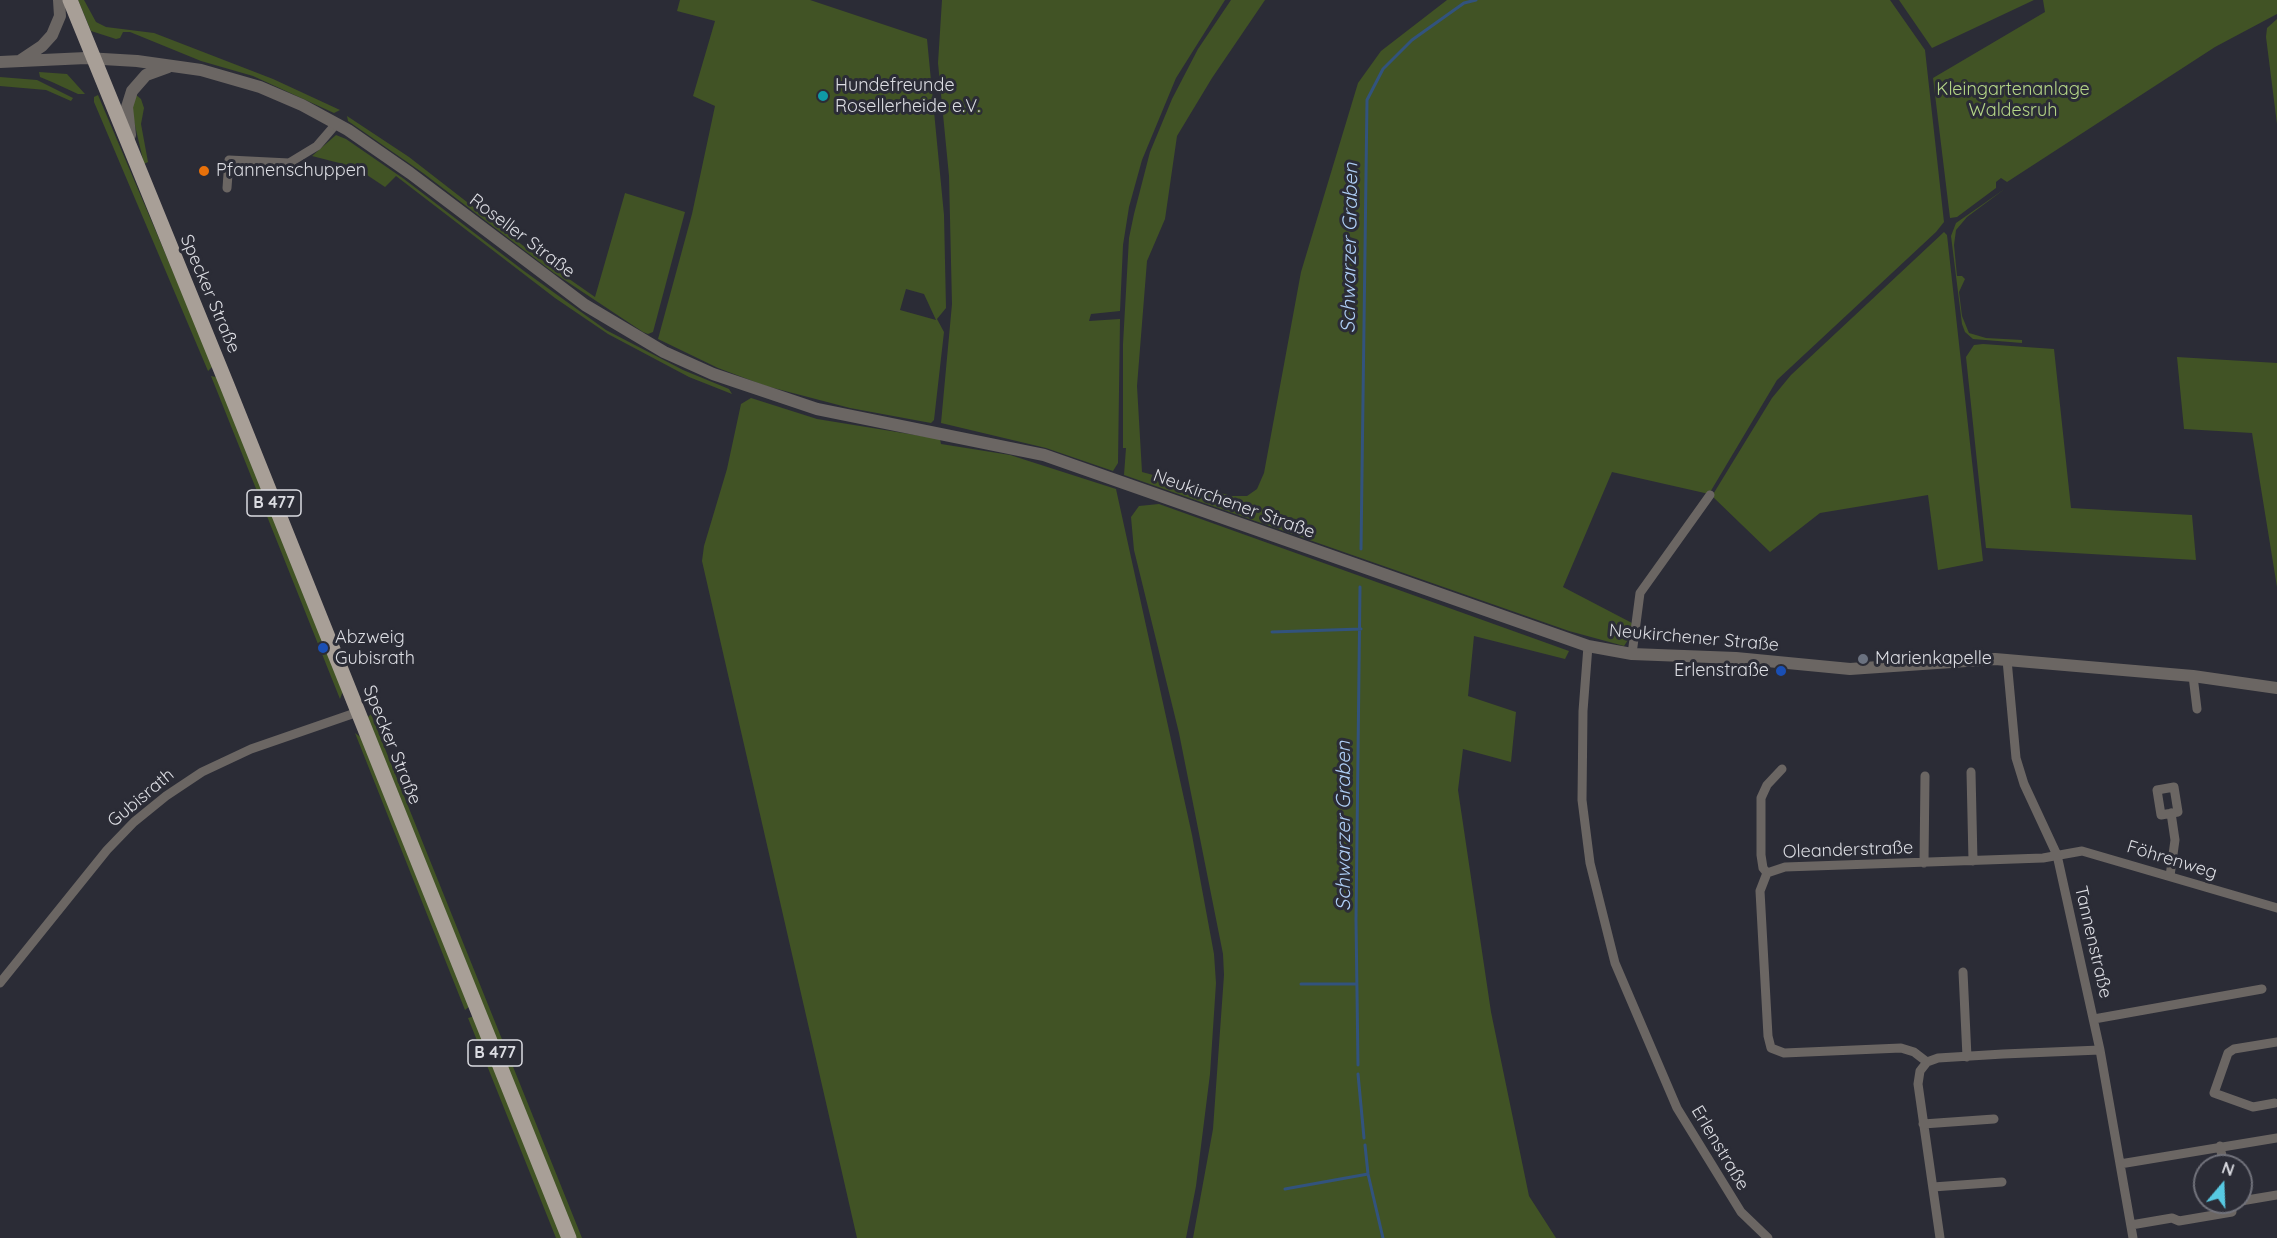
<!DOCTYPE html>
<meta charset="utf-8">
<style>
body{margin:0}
#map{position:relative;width:2277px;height:1238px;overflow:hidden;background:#2b2c36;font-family:Quicksand,sans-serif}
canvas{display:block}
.north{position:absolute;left:2193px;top:1154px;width:60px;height:60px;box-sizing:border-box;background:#2b2c36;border:2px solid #71727b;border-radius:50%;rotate:19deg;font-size:16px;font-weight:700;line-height:24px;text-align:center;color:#dbdce2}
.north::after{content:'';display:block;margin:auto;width:21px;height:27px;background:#57c9e2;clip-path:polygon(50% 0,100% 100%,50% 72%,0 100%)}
</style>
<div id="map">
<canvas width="2277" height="1238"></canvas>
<div class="north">N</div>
</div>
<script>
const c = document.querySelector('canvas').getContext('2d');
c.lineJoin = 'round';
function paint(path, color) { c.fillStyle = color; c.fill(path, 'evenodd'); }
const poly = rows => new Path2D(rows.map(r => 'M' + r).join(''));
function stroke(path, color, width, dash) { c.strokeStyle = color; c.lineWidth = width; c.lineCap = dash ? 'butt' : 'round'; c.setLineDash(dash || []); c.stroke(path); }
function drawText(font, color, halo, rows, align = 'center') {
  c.font = font + ' Quicksand,sans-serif'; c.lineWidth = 6; c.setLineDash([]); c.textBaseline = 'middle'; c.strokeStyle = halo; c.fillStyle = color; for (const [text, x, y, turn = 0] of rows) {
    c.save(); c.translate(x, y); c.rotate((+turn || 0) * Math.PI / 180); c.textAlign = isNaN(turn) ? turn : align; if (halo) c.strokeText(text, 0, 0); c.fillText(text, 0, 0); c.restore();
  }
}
paint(poly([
 [78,0,84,0,96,22,106,27,154,33,273,79,340,110,334,113,253,76,201,61,130,32,123,32,120,38,116,39,91,31],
 [680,0,810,0,927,39,944,215,946,308,937,319,944,332,934,420,931,423,850,408,766,386,718,368,658,339,692,214,715,106,693,96,715,21,677,11],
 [906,289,924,294,936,320,900,310],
 [942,0,1225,0,1176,78,1142,160,1129,207,1123,245,1120,311,1091,314,1089,321,1120,319,1118,463,1113,471,1046,448,941,423,952,304,949,176,938,63],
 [1231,0,1265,0,1212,78,1177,136,1165,219,1147,261,1137,386,1142,472,1232,496,1247,496,1257,489,1264,473,1301,272,1358,83,1381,51,1447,0,1890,0,1925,50,1944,222,1936,232,1777,380,1709,494,1612,472,1563,587,1632,623,1630,637,1624,646,1569,631,1124,475,1126,448,1123,448,1123,344,1129,238,1134,214,1150,152,1172,99,1198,49],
 [1899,0,2034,0,1932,48],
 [2043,0,2277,0,2277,14,2215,47,2007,182,2001,178,1996,182,1996,188,1957,217,1950,218,1933,78,2045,12],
 [2277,19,2277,124,2266,37,2267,28],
 [39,72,67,74,85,94,78,94,52,82,40,77],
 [0,77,37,80,73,98,71,101,46,90,0,86],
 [135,94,141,99,144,108,141,124,148,162,144,164,133,117,132,106],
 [98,95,213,366,208,371,94,102,94,97],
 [347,116,409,157,539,258,595,297,625,193,685,212,653,332,648,334,643,332,554,273,423,173,348,121],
 [336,135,346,139,404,179,524,271,606,330,683,370,729,389,732,394,689,377,608,334,555,298,396,176,385,187,355,167,312,156],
 [2006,188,1967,217,1956,230,1954,245,1957,276,1962,276,1965,279,1959,292,1962,316,1969,333,1986,338,2022,340,2022,343,1973,339,1965,332,1962,324,1951,236,1956,223],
 [1944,232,1947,235,1983,561,1938,570,1928,495,1820,513,1770,552,1712,496,1772,398,1791,375],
 [1983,344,2054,349,2071,508,2192,515,2196,560,1986,548,1966,357,1974,345],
 [2177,357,2277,363,2277,587,2252,433,2184,429],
 [211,376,220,378,343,691,340,699],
 [751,398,817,419,940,439,941,444,1010,455,1116,489,1192,835,1214,954,1216,983,1210,1074,1196,1186,1186,1238,857,1238,702,561,704,546,727,469,741,404],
 [1159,504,1569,651,1565,659,1474,636,1468,696,1516,712,1511,762,1463,749,1458,790,1491,1012,1529,1196,1556,1238,1193,1238,1213,1129,1224,975,1223,954,1179,733,1134,550,1131,517,1139,506],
 [371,714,582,1238,574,1238,366,719],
 [355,733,363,739,470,1006,465,1010],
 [475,1016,564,1238,556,1238,468,1018]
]), '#415325');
stroke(poly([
 [1361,549,1367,100,1383,69,1412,40,1464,3,1476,0],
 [1272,632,1361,629],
 [1301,984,1356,984],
 [1358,1065,1356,920,1360,587],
 [1358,1074,1364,1138],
 [1365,1145,1368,1174,1383,1238],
 [1285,1189,1368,1174]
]), '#32537d', 3);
stroke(poly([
 [227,188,229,160,289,163,317,146,336,124],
 [1588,646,1583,711,1582,800,1590,863,1615,963,1677,1108,1741,1212,1768,1238],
 [1632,654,1640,593,1710,495],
 [2007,660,2016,758,2024,784,2057,855,2100,1050,2133,1238],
 [2193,676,2197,709],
 [1971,772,1973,861],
 [2174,787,2178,812,2161,815,2157,790,2174,787],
 [1924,863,1925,776],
 [1767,873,1763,868,1761,855,1761,798,1767,785,1782,769],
 [2170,876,2175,840,2171,813],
 [1963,972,1967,1057],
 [0,983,107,850,134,822,166,796,202,772,251,749,358,712],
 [2094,1019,2262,989],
 [1927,1062,1914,1052,1901,1048,1784,1053,1771,1048,1768,1036,1760,891,1767,873,1785,867,2043,858,2082,851,2277,908],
 [1927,1062,1920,1071,1918,1084,1940,1238],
 [1927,1062,1938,1058,2003,1054,2100,1050],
 [2275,1103,2253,1107,2214,1093,2228,1053,2234,1049,2277,1042],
 [1923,1124,1994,1119],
 [2220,1146,2224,1166],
 [2120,1164,2277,1138],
 [1933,1187,2002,1182],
 [2241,1201,2277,1195],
 [2131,1225,2172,1218,2179,1221,2232,1212,2230,1202]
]), '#6b6663', 9);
stroke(poly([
 [21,60,42,46,52,35,60,16,59,0],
 [0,62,86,58,137,61,201,70,260,87,302,105,348,130,410,173,585,305,664,352,713,374,817,409,1044,455,1588,646,1632,654,1736,658,1850,669,1995,659,2193,676,2277,688],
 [130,135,127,107,132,91,146,75,168,67]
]), '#6b6663', 12);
stroke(poly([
 [70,0,227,385,569,1238]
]), '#a89f97', 15);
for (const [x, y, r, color] of [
 [823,96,6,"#0f9aa8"],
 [204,171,6,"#e8710a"],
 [323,648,6,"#1a4fb4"],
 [1863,659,6,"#6b7280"],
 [1781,671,6,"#1a4fb4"]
]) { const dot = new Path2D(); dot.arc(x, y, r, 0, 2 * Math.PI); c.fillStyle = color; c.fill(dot); stroke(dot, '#2b2c36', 2); }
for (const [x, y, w] of [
 [274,503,54],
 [495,1053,54]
]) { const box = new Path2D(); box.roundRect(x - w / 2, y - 13, w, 26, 4.5); c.fillStyle = '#2b2c36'; c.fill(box); stroke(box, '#dbdce2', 1.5); }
drawText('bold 16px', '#dbdce2', null, [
 ["B 477",274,503],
 ["B 477",495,1053]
]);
drawText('18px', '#dbdce2', '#2b2c36', [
 ["Hundefreunde",835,86],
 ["Rosellerheide e.V.",835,107],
 ["Pfannenschuppen",216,171],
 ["Abzweig",335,638],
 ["Gubisrath",335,659],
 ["Marienkapelle",1875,659],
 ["Erlenstraße",1769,671,"right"]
], 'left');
drawText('18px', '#b4d587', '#2b2c36', [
 ["Kleingartenanlage",2013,90],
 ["Waldesruh",2013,111]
]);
drawText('18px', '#dbdce2', '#2b2c36', [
 ["Roseller Straße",522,236,37],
 ["Specker Straße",210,294,67],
 ["Neukirchener Straße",1234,504,20],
 ["Neukirchener Straße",1694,638,5],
 ["Specker Straße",392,745,68],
 ["Gubisrath",141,798,-40],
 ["Oleanderstraße",1848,850,-2],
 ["Föhrenweg",2172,860,17],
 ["Tannenstraße",2093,942,77],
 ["Erlenstraße",1720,1148,59]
]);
drawText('italic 20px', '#adcdf4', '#2b2c36', [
 ["Schwarzer Graben",1350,248,-89],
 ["Schwarzer Graben",1344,826,-90]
]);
</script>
